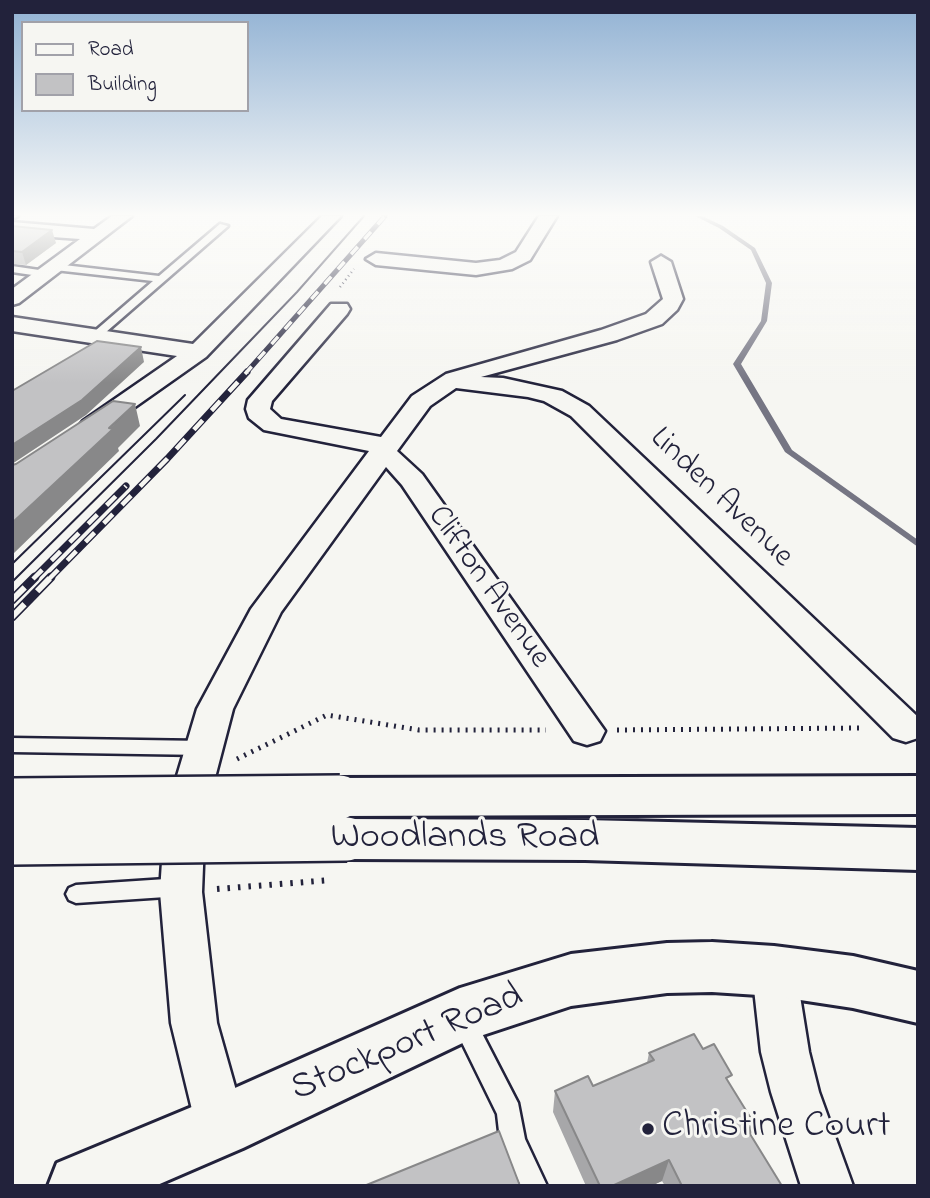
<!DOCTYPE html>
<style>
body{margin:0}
#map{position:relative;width:930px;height:1198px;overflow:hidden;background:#f6f6f2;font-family:"Indie Flower",sans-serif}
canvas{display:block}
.frame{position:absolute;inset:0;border:14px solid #22223b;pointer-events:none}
.legend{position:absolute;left:21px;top:21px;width:228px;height:91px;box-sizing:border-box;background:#f6f6f2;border:2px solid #a1a1a9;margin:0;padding:9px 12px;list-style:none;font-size:21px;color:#22223b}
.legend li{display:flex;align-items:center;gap:14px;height:35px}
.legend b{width:35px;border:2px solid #a1a1a9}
</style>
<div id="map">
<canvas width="930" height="1198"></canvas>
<div class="frame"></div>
<ul class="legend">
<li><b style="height:9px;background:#f6f6f2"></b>Road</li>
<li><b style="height:19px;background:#c2c2c4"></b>Building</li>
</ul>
</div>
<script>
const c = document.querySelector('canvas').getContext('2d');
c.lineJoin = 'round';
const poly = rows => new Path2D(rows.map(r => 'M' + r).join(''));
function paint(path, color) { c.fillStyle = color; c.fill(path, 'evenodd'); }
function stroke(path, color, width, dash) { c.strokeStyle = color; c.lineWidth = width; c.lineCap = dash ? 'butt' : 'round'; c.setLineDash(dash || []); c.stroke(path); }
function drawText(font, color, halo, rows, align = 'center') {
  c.font = font + ' "Indie Flower",sans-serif'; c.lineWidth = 6; c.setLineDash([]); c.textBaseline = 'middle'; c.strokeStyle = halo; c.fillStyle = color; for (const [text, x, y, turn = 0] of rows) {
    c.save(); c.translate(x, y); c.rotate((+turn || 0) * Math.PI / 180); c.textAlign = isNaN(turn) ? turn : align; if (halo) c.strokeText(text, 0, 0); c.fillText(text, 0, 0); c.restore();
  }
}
paint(poly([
 [695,216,702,216,723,226,755,248,772,283,767,321,741,364,792,450,918,540,918,547,785,452,733,364,761,321,766,283,751,250,719,228,695,216]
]), '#757583');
const lane = poly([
 [12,216,18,216,12,219,12,216],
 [220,224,228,226,98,339,88,337,153,281,55,270,50,267,55,264,159,276,220,224],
 [12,266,46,271,51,274,46,277,12,272,12,266],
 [12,738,204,741,210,743,213,748,210,753,204,755,12,752,12,738],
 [181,878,188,881,191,887,188,893,181,896,76,903,69,900,66,894,69,888,76,885,181,878],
 [463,1009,471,1012,518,1103,525,1139,547,1186,521,1186,500,1140,497,1114,451,1020,455,1012,463,1009]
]);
const street = poly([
 [112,216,132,216,19,303,12,305,12,289,80,239,12,234,12,222,94,229,112,216],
 [322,216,341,216,206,357,101,431,92,434,83,431,79,426,83,421,177,356,12,331,12,317,193,344,322,216],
 [539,216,557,216,530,260,512,269,476,275,376,265,366,259,376,253,476,263,500,260,516,252,539,216],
 [661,256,671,262,683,299,677,310,662,324,617,340,481,377,503,378,562,391,589,406,918,717,918,738,906,742,893,738,571,416,544,401,528,397,456,388,430,406,397,451,422,474,605,731,600,741,587,745,574,741,402,485,386,467,281,612,233,709,205,816,202,892,217,1023,246,1126,239,1144,221,1151,203,1144,196,1126,171,1023,160,892,165,816,197,709,251,609,369,451,264,430,249,418,246,409,248,400,331,304,347,304,350,309,347,314,272,401,270,409,281,419,381,437,412,396,446,374,601,330,646,314,663,299,651,262,661,256],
 [774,950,790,956,796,971,809,1052,819,1092,853,1186,801,1186,771,1092,761,1052,752,971,758,956,774,950]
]);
const primary = poly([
 [712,942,774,946,853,956,918,971,918,1023,853,1008,774,996,712,992,667,993,571,1006,471,1039,243,1148,155,1186,48,1186,57,1163,199,1104,460,988,571,954,667,943,712,942]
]);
const highway = poly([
 [918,776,918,814,340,816,323,810,316,797,323,784,340,778,918,776],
 [347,819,585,820,918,828,918,870,585,860,347,859,330,853,323,839,330,825,347,819]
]);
stroke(lane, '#22223b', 5);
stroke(street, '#22223b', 5);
stroke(primary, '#22223b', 6);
stroke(highway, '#22223b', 6);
stroke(poly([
 [340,287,354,269]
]), '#22223b', 2.5, [1, 3.5]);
stroke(poly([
 [617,730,861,728],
 [237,759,327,715,419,730,546,730]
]), '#22223b', 5, [2, 6]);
stroke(poly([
 [217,889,331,880]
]), '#22223b', 6, [2.5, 8]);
paint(lane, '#f6f6f2');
paint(street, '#f6f6f2');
paint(primary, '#f6f6f2');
paint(highway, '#f6f6f2');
stroke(poly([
 [12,564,185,395],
 [12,582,156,439,297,292,364,216]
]), '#22223b', 2);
const railFar2 = poly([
 [245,374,385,216]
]);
const railFar1 = poly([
 [33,579,126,486],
 [49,579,167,459,247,372]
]);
const rail = poly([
 [12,600,35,577],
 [12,617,51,577]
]);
stroke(railFar2, '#22223b', 5);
stroke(railFar1, '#22223b', 7);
stroke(rail, '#22223b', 9);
stroke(railFar2, '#f6f6f2', 3.5, [10]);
stroke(railFar1, '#f6f6f2', 4.5, [13]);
stroke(rail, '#f6f6f2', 6, [18]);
const highwayBridge = poly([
 [12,800,340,797],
 [12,843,347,839]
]);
stroke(highwayBridge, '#22223b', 48, []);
stroke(highwayBridge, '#f6f6f2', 43);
paint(poly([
 [12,226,56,243,26,265,12,264],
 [703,1049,729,1083,751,1135,782,1186,665,1186,662,1181,651,1186,586,1186,553,1112,555,1091,593,1086,647,1063,649,1053]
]), '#a7a7a9');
paint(poly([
 [52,230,56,243,26,265,22,252],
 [141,347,144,362,86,415,12,464,12,445],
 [135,404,140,426,118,448,119,451,12,555,12,523],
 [755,1125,746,1146,747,1129],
 [669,1160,662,1181,651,1186,612,1186]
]), '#888889');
const building = poly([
 [12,226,52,230,22,252,12,251,12,226],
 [97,341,141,347,82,400,12,445,12,391,97,341],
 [113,401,135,404,109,428,113,429,12,523,12,465,16,464,113,401],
 [694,1034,703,1049,714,1044,732,1075,726,1078,755,1125,747,1129,782,1186,682,1186,669,1160,612,1186,600,1186,555,1091,588,1076,593,1086,654,1060,649,1053,694,1034],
 [499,1131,520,1186,364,1186,499,1131]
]);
paint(building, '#c2c2c4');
stroke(building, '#888889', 2);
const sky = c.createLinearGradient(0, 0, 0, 383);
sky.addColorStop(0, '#90b1d3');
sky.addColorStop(0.56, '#fbfbf9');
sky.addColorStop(1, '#fbfbf900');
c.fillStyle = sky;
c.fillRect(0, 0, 930, 383);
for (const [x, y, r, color] of [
 [648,1129,7,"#22223b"]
]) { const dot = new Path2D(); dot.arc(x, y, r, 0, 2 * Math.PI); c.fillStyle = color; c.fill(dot); stroke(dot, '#f6f6f2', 2.5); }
drawText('32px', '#22223b', '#f6f6f2', [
 ["Linden Avenue",720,499,44],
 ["Clifton Avenue",487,588,55]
]);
drawText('38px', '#22223b', '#f6f6f2', [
 ["Woodlands Road",465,840],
 ["Stockport Road",408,1045,-23]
]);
drawText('38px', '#22223b', '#f6f6f2', [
 ["Christine Court",662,1129]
], 'left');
</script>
